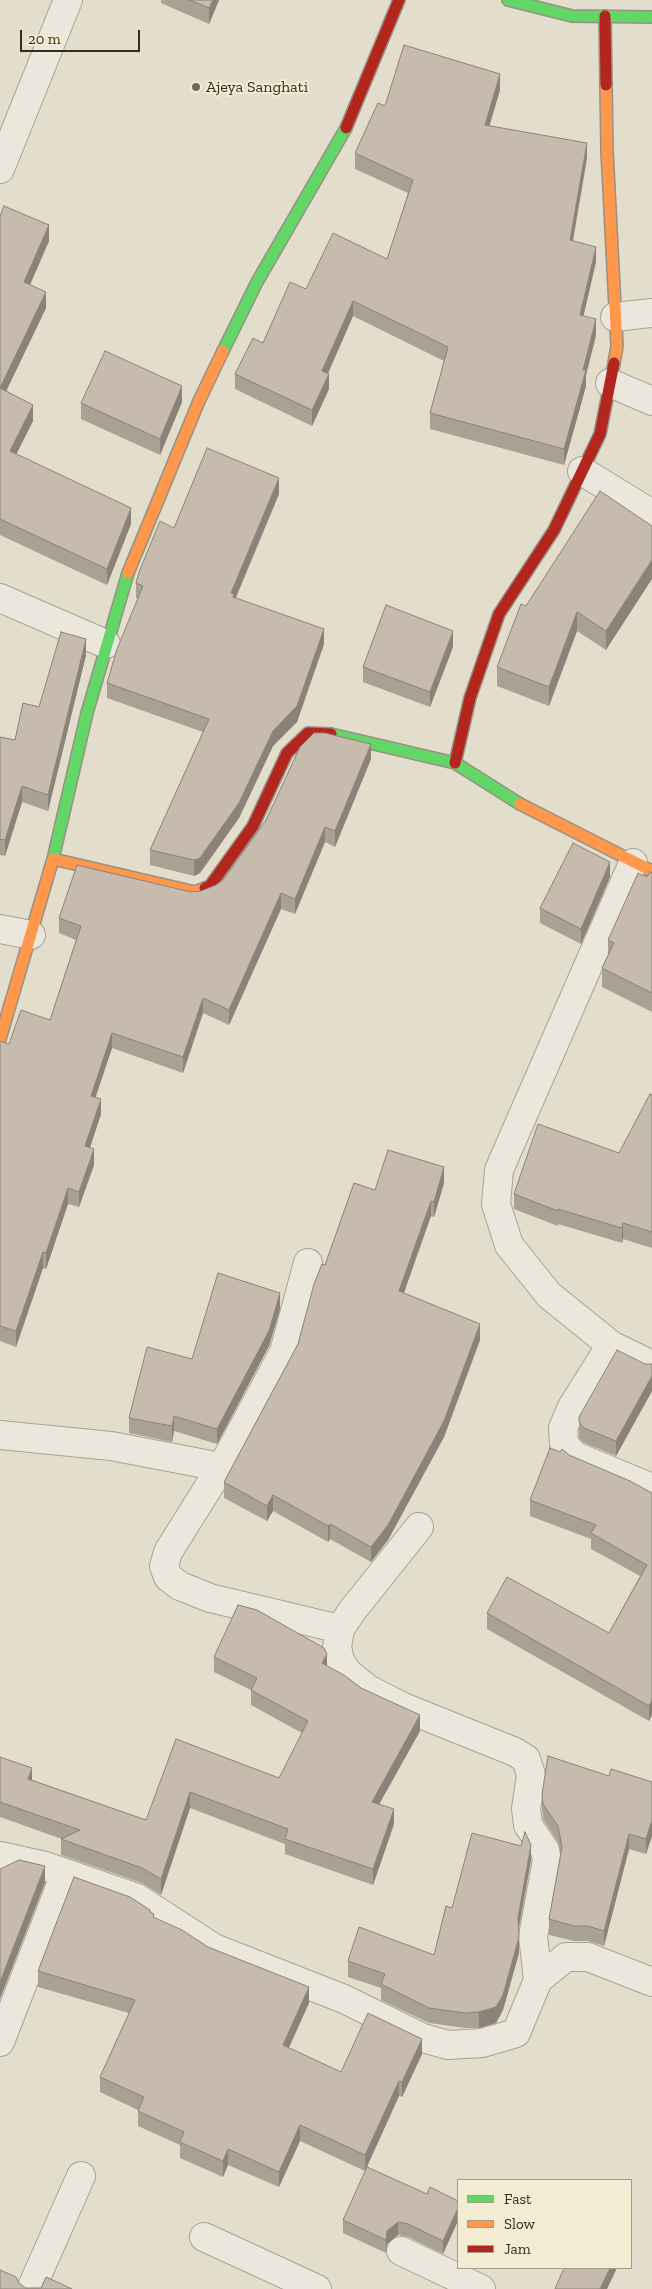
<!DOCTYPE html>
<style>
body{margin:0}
#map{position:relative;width:652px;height:2289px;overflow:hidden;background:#e3ddcc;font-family:"Zilla Slab",serif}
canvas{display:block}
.legend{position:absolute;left:457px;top:2179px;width:175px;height:90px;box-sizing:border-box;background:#f3ecd2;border:1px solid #a79e8a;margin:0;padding:6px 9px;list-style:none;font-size:15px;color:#352a1e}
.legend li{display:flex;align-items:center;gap:10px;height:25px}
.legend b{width:25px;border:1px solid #a79e8a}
.scale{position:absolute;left:20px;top:30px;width:120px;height:22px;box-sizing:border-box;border:2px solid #352a1e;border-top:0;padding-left:6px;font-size:15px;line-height:18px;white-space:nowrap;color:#352a1e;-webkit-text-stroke:4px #f3ecd2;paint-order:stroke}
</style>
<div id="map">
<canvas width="652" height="2289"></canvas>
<ul class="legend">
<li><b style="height:6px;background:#63d668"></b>Fast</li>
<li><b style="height:6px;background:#ff974d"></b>Slow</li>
<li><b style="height:6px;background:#b3261e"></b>Jam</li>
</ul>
<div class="scale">20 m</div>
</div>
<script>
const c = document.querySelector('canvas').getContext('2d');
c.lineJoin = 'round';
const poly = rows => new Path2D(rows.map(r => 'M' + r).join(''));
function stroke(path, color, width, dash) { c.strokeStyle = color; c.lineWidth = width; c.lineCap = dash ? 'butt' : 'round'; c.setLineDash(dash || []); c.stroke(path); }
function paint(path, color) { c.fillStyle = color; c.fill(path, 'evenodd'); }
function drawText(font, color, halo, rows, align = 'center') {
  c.font = font + ' "Zilla Slab",serif'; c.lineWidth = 4; c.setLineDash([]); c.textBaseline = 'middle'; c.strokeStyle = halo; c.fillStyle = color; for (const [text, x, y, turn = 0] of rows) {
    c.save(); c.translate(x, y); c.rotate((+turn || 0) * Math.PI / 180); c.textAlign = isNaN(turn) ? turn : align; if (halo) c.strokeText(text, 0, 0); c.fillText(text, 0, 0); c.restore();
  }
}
const street = poly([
 [0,169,68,0],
 [615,317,652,313],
 [610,383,652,401],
 [582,471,652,514],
 [0,598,106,644],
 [0,929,31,935],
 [308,1263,284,1352,228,1456,168,1552,164,1566,168,1577,180,1586,210,1598,340,1629],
 [611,1345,549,1295,509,1245,496,1204,499,1170,633,863],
 [652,1365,611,1345,572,1407,563,1428,564,1444,575,1456,652,1488],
 [0,1435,111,1446,221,1467],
 [419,1527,352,1611,340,1629,337,1647,340,1661,348,1673,368,1689,403,1707,515,1752,526,1759,531,1775,526,1809,528,1825,545,1850,547,1860,533,1936,538,1980],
 [0,1856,45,1866,137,1898,214,1948,344,1999,423,2038,448,2045,482,2043,516,2033,538,1980,566,1957,588,1957,652,1982],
 [0,2042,65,1874],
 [204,2237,317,2289],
 [401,2251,481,2289],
 [31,2289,81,2176]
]);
const fast = poly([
 [508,0,572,16,652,17],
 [223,351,257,282,346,128],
 [331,734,455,763,520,804],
 [53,859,87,713,128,573]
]);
const slow = poly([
 [606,85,607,151,617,346,614,363],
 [128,573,199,401,223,351],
 [520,804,652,871],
 [0,1039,53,859,195,892,205,888]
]);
const jam = poly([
 [605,16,606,85],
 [346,128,399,0],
 [455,763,470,698,499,614,554,530,600,434,614,363],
 [205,888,210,886,253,826,287,753,308,733,331,734]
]);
stroke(street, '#a8a295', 30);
stroke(fast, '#979185', 14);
stroke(slow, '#979185', 14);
stroke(jam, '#979185', 14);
stroke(street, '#ebe7dd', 28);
stroke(fast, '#63d668', 11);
stroke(slow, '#ff974d', 11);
stroke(jam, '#b3261e', 11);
paint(poly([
 [161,0,219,0,209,24,161,3],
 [500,90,489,126,587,158,573,241,596,262,583,316,596,335,586,375,586,386,564,465,430,429,430,413,444,361,353,316,328,374,329,389,312,426,235,389,235,374,263,343,306,289,387,259,408,193,355,169,355,153,385,106],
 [0,216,49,241,30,285,46,308,6,391,33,421,16,454,131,524,107,585,0,535],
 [182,402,160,455,81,419,81,403],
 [279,494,236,598,324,644,297,722,273,746,239,818,200,873,194,876,150,865,150,850,203,732,107,698,107,683,138,599,136,598,136,583,174,528],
 [652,526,606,650,577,631,549,706,497,686,497,667,526,606],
 [453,647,430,707,363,682,363,667],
 [86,655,48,811,22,802,5,856,0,855,0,737,15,740,39,707],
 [371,759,335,847,325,842,295,914,281,909,229,1025,203,1013,183,1073,112,1048,95,1097,101,1114,90,1148,94,1165,79,1207,68,1204,46,1269,43,1268,16,1347,0,1341,0,1041,9,1044,50,1020,76,940,59,933,59,918,191,892,201,891,216,885],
 [652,873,652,1012,602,987,602,968,608,955,608,940,647,877],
 [610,877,581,944,540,923,540,908],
 [652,1095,652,1248,623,1239,622,1243,558,1224,558,1226,514,1209,514,1194,619,1153],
 [444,1183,434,1217,431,1216,403,1293,480,1340,444,1437,388,1540,371,1562,330,1539,328,1542,273,1511,267,1521,224,1498,224,1482,298,1344,325,1265,375,1190],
 [280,1309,269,1346,217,1444,174,1431,172,1442,129,1433,129,1418,192,1359],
 [645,1364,652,1364,652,1391,616,1456,584,1443,579,1438,579,1417],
 [569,1455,652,1493,652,1715,649,1721,487,1629,487,1613,609,1633,640,1576,591,1549,591,1539,530,1516,530,1500],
 [214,1657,327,1666,361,1688,420,1731,379,1804,394,1824,373,1885,285,1854,285,1844,190,1808,161,1895,142,1883,61,1855,61,1839,62,1839,0,1817,0,1757,32,1780,146,1820,176,1739,279,1778,302,1733,251,1705,251,1690,214,1672],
 [609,1776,652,1782,652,1836,646,1854,629,1849,604,1946,588,1941,574,1941,549,1935,549,1919,561,1855,558,1842,543,1819,542,1809,542,1794],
 [531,1860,518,1929,519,1953,503,2010,496,2023,479,2028,465,2028,429,2023,381,2000,381,1988,348,1977,348,1961,434,1955,452,1908],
 [150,1912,154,1918,309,2003,288,2048,341,2072,422,2054,402,2097,399,2096,365,2171,300,2141,279,2187,228,2165,223,2177,180,2158,180,2145,138,2126,138,2110,100,2092,100,2077,129,2013,38,1987,38,1971],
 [427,2194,458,2201,443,2254,408,2237,398,2235,387,2244,386,2253,343,2233,343,2220]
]), '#aaa195');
paint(poly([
 [213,0,219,0,209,24,209,8],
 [500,74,500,90,485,141,485,125],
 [587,143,587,158,570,256,570,240],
 [49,225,49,241,24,298,24,282],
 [596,247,596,262,580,331,580,315],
 [46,292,46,308,0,404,0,388],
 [353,301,353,316,322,386,322,371],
 [596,319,596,335,586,375,586,386,564,465,564,449],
 [329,374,329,389,312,426,312,410],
 [182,386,182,402,160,455,160,439],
 [33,405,33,421,10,467,10,451],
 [279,478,279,494,234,601,231,593],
 [131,508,131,524,107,585,107,569],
 [652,560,652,579,606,650,606,631],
 [577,612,577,631,549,706,549,687],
 [324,629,324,644,297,722,273,746,239,818,200,873,194,876,194,860],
 [453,631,453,647,430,707,430,692],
 [86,639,86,655,48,811,48,795],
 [371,744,371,759,335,847,335,831],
 [22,786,22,802,5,856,5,840],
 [325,827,325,842,295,914,295,899],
 [610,862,610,877,581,944,581,929],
 [281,893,281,909,229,1025,229,1010],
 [203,998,203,1013,183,1073,183,1057],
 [112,1033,112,1048,91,1111,91,1096],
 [101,1099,101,1114,85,1162,85,1146],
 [94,1149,94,1165,79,1207,79,1192],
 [444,1167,444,1183,434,1217,434,1202],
 [68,1188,68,1204,46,1269,46,1253],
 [431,1201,431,1216,399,1307,399,1291],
 [623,1223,623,1239,622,1243,622,1228],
 [43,1252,43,1268,16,1347,16,1331],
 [280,1293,280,1309,269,1346,217,1444,217,1429],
 [480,1324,480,1340,444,1437,388,1540,371,1562,371,1547],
 [652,1376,652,1391,616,1456,616,1441],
 [174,1416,174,1431,172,1442,172,1426],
 [273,1495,273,1511,267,1521,267,1506],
 [330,1524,330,1539,328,1542,328,1526],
 [327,1654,327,1669,322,1663],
 [652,1700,652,1715,649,1721,649,1706],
 [420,1715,420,1731,372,1817,372,1802],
 [32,1768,32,1784,28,1779],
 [190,1792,190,1808,161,1895,161,1879],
 [394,1809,394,1824,373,1885,373,1869],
 [652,1820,652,1836,646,1854,646,1839],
 [629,1834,629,1849,604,1946,604,1931],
 [531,1845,531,1860,518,1933,518,1918],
 [45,1866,45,1883,0,1999,0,1982],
 [519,1937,519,1953,503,2010,496,2023,479,2028,479,2012],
 [309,1987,309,2003,283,2061,283,2045],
 [422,2039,422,2054,402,2097,402,2082],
 [399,2081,399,2096,365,2171,365,2155],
 [300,2125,300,2141,279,2187,279,2172],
 [228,2149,228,2165,223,2177,223,2161],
 [458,2208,458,2221,443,2254,443,2241],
 [398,2222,398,2235,387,2244,386,2253,386,2240,387,2231],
 [610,2268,617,2268,607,2289,600,2289]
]), '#8b8379');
const building = poly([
 [190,0,213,0,209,8,190,0],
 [404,45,500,74,485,125,587,143,570,240,596,247,580,315,596,319,583,370,586,370,564,449,430,413,448,347,353,301,322,371,329,374,312,410,235,374,253,338,263,343,290,282,306,289,333,233,387,259,413,180,355,153,378,103,385,106,404,45],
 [4,206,49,225,24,282,46,292,0,388,33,405,10,451,131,508,107,569,0,519,0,216,4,206],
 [105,351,182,386,160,439,81,403,105,351],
 [207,448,279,478,231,593,234,594,233,597,324,629,297,706,273,731,239,803,200,858,194,860,150,850,209,719,107,683,117,649,143,586,136,583,139,572,160,521,174,528,207,448],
 [600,491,652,526,652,560,606,631,577,612,549,687,497,667,521,604,526,606,600,491],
 [386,605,453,631,430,692,363,667,386,605],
 [61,632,86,639,48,795,22,786,5,840,0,839,0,737,15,740,23,703,39,707,61,632],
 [314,733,325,733,371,744,335,831,325,827,295,899,281,893,229,1010,203,998,183,1057,112,1033,91,1096,101,1099,85,1146,94,1149,79,1192,68,1188,46,1253,43,1252,16,1331,0,1326,0,1041,9,1044,21,1010,50,1020,81,926,59,918,77,865,191,892,201,891,216,885,223,880,266,820,300,747,314,733],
 [573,843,610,862,581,929,540,908,573,843],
 [650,872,652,873,652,993,602,968,614,943,608,940,638,873,647,877,650,872],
 [650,1094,652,1095,652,1232,623,1223,622,1228,558,1209,558,1211,514,1194,538,1124,619,1153,650,1094],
 [388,1150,444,1167,434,1202,431,1201,399,1291,480,1324,444,1421,388,1525,371,1547,330,1524,328,1526,273,1495,267,1506,224,1482,298,1344,314,1284,322,1264,325,1265,354,1183,375,1190,388,1150],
 [218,1273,280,1293,269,1331,217,1429,174,1416,172,1426,129,1418,147,1347,192,1359,218,1273],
 [617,1350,645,1364,652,1364,652,1376,616,1441,584,1428,579,1422,579,1417,617,1350],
 [550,1448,560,1452,562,1449,569,1455,630,1481,652,1493,652,1700,649,1706,487,1613,507,1577,609,1633,647,1565,591,1533,596,1525,530,1500,550,1448],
 [238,1605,257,1610,324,1648,327,1654,322,1663,344,1675,361,1688,420,1715,372,1802,394,1809,373,1869,285,1839,288,1829,190,1792,161,1879,142,1868,61,1839,80,1830,0,1802,0,1757,32,1768,28,1779,146,1820,176,1739,279,1778,308,1721,251,1690,257,1678,214,1657,238,1605],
 [548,1756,609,1776,611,1769,652,1782,652,1820,646,1839,629,1834,604,1931,588,1926,574,1926,549,1919,562,1847,558,1826,543,1804,542,1794,548,1756],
 [525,1832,531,1845,518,1918,519,1937,503,1995,496,2007,479,2012,465,2013,429,2008,381,1984,385,1974,348,1961,359,1927,434,1955,446,1906,452,1908,472,1833,521,1846,525,1832],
 [19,1860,45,1866,0,1982,0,1869,19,1860],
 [74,1877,130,1897,150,1910,150,1912,154,1914,153,1917,182,1930,208,1947,309,1987,283,2045,341,2072,368,2013,422,2039,402,2082,399,2081,365,2155,300,2125,279,2172,228,2149,223,2161,180,2142,184,2132,138,2111,144,2097,100,2077,135,2000,38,1971,74,1877],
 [367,2167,427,2194,430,2187,458,2201,458,2208,443,2241,408,2224,398,2222,387,2231,386,2240,343,2220,367,2167],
 [564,2268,610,2268,600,2289,555,2289,564,2268],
 [0,2270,16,2277,19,2283,25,2288,41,2288,46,2277,72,2289,0,2289,0,2270]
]);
paint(building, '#c6bbad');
stroke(building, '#8b8379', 1);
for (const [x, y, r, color] of [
 [196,87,5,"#72695b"]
]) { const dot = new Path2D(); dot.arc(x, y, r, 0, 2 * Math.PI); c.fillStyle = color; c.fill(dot); stroke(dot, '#f3ecd2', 2); }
drawText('16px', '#352a1e', '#f3ecd2', [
 ["Ajeya Sanghati",206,87]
], 'left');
</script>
